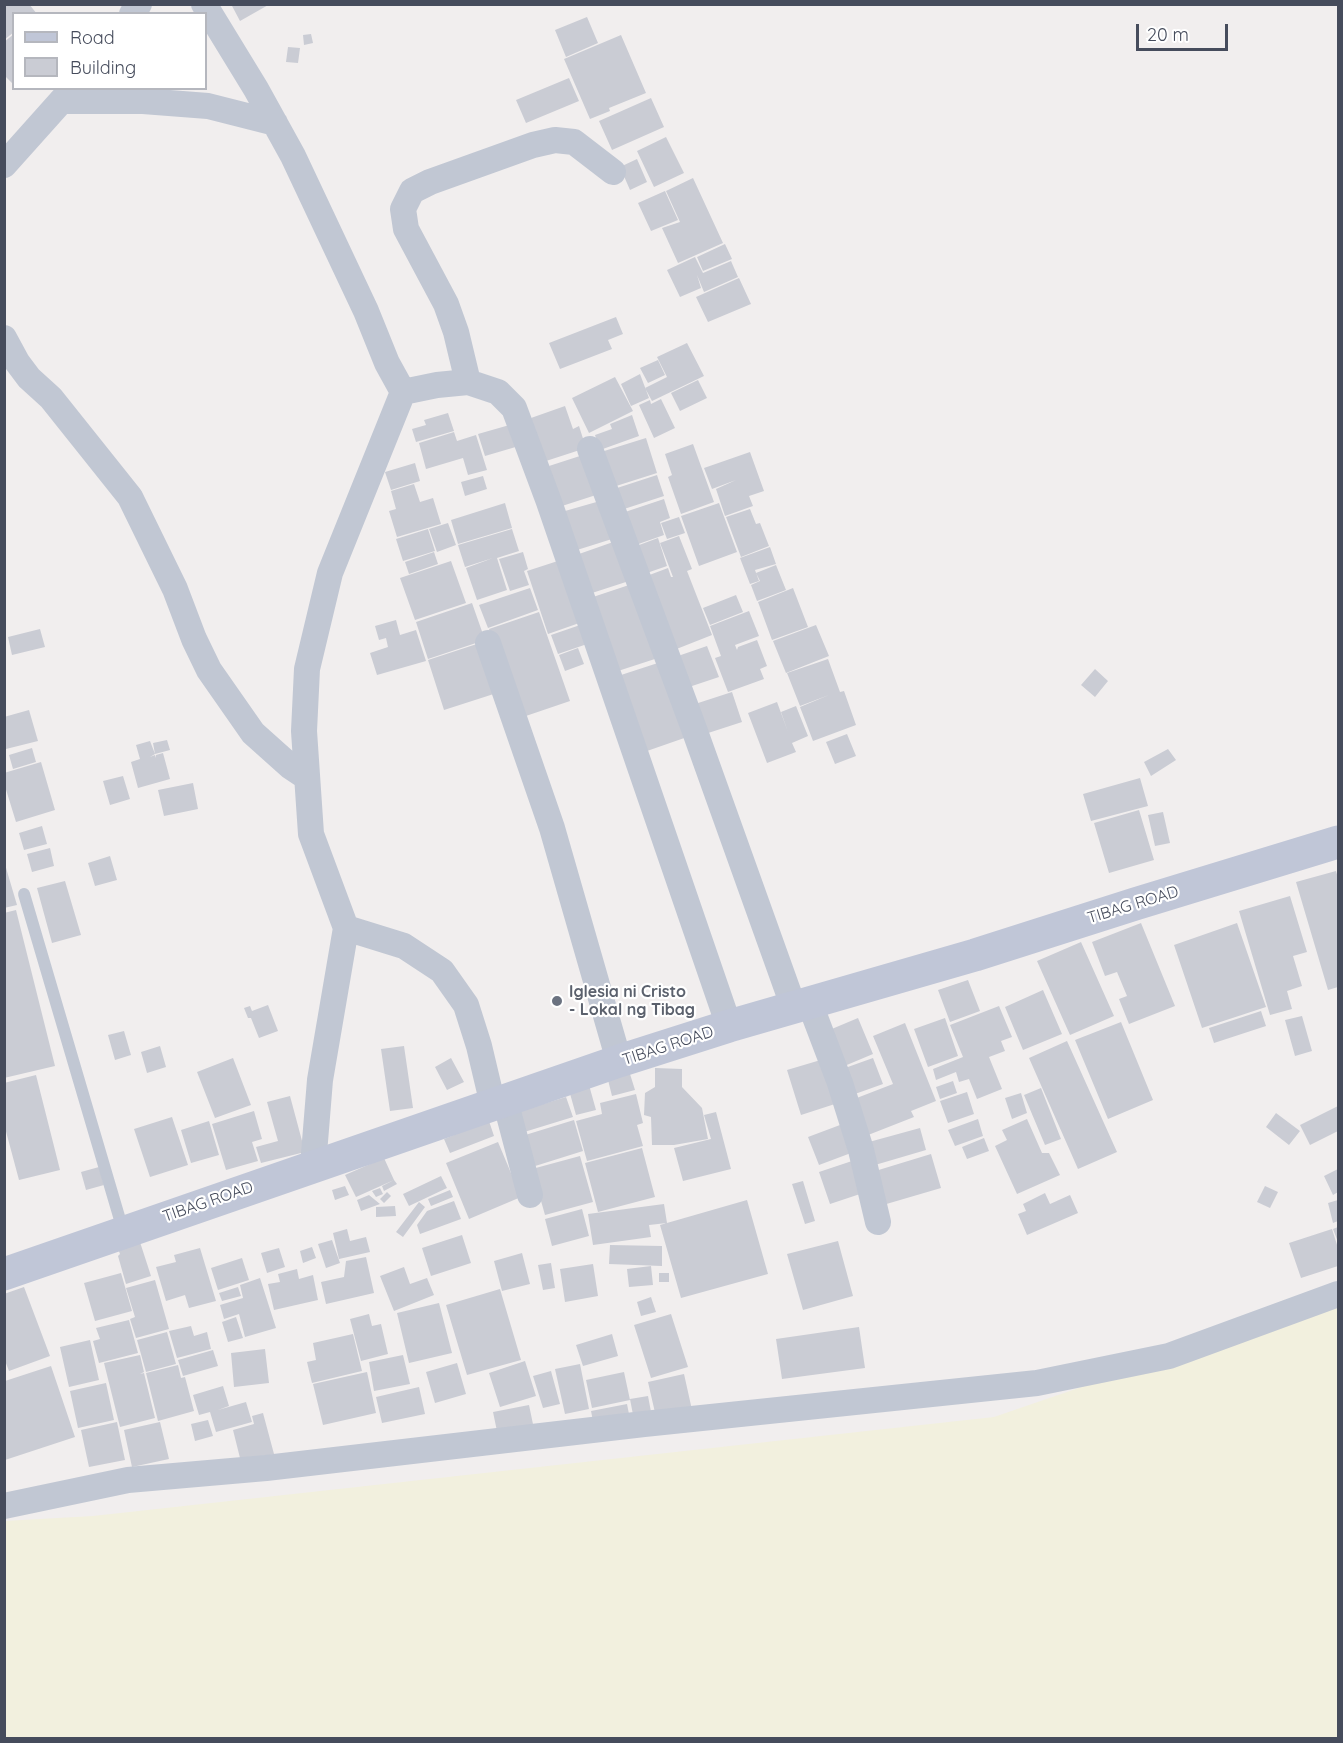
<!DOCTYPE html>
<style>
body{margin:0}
#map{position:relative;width:1343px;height:1743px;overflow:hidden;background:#f1eeee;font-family:Quicksand,sans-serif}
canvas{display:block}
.frame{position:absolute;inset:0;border:6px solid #464c5c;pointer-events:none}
.legend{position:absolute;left:12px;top:12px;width:195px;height:78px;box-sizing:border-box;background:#fff;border:2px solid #b5b7be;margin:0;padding:8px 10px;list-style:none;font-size:18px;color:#464c5c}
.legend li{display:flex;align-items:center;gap:12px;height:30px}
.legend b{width:30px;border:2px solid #b5b7be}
.scale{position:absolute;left:1136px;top:24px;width:92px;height:27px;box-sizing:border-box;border:3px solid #464c5c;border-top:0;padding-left:8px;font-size:18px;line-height:21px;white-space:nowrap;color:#464c5c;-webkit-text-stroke:4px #fff;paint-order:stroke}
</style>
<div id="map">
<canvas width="1343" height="1743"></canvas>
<div class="frame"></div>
<ul class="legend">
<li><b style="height:8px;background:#c0c6d7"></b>Road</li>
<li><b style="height:16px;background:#caccd4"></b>Building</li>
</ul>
<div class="scale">20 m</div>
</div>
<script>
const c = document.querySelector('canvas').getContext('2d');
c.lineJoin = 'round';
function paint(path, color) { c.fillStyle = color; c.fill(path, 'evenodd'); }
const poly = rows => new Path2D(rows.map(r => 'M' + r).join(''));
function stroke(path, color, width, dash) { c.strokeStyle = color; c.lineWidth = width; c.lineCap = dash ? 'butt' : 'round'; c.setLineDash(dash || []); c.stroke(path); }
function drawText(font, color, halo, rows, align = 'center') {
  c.font = font + ' Quicksand,sans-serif'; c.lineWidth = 4.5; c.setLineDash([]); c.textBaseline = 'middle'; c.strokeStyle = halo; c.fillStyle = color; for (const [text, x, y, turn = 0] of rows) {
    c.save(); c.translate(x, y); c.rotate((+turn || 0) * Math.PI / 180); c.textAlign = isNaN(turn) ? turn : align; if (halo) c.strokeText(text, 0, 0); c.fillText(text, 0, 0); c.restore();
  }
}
paint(poly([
 [1338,1299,1338,1738,5,1738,5,1521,93,1516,994,1417]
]), '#f2f0de');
paint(poly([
 [4,4,29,4,37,14,14,14,14,32,4,40],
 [231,4,270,4,240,21],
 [587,17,598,43,566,57,555,30],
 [14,34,14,85,4,75,4,42],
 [311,34,313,43,304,45,303,35],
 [621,35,646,93,609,108,610,111,590,119,564,59],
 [288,47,300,48,298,63,286,62],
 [569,78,579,101,526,123,516,100],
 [651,98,664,127,612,150,599,121],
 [666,137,684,173,654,187,637,151],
 [637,159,647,182,630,190,620,167],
 [693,178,723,243,678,263,662,228,680,222,666,191],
 [665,191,678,220,651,231,638,203],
 [725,244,732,259,703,271,697,257],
 [695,257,703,273,731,261,738,277,704,292,697,275,701,288,680,297,667,270],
 [739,278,751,304,708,322,696,297],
 [616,317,623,334,608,340,612,349,560,369,549,343],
 [687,343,704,376,652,401,645,388,667,377,657,357],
 [658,360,665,375,648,383,640,368],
 [640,374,649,398,631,406,621,384],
 [615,377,633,411,589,433,572,398],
 [698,380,707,398,680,411,671,393],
 [661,399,675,428,654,438,639,405,650,400,651,404],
 [565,406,573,429,579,426,586,448,546,461,531,418],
 [448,413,454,431,416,442,412,429,426,425,424,420],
 [632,415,639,436,600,450,595,435,612,429,610,424],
 [513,424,519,446,485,456,478,434],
 [454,432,457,441,476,435,487,470,468,475,463,458,426,469,419,443],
 [646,438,657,473,613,487,601,452],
 [693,444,714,502,681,514,668,477,672,475,665,454],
 [750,452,764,491,749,496,753,506,725,516,716,489,736,480,712,489,704,468],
 [583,455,596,495,562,506,549,466],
 [415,463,420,481,391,490,385,472],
 [657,475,664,496,621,510,614,489],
 [483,476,487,489,465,496,461,482],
 [414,484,420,502,433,498,441,524,397,537,389,511,396,509,391,491],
 [664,499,670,518,660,522,664,535,630,547,619,514],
 [600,501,612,539,577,550,565,511],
 [505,503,512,528,458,544,451,520],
 [719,503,737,552,699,566,681,516],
 [750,509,756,524,760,523,769,546,741,557,726,517],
 [679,517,685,533,667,539,661,523],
 [448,523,456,545,437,552,429,529],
 [428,529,435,551,403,561,396,539],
 [512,529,519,551,497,558,507,590,477,600,466,568,493,558,465,567,458,545],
 [679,536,692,569,687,571,712,635,674,650,644,577,668,568,671,577,673,577,660,543],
 [658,538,667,566,641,575,631,548],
 [616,541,629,581,592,593,579,554],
 [770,547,776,564,755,570,759,581,750,584,740,558],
 [434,552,438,564,409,574,405,562],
 [523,552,528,569,524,571,529,585,510,591,499,559],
 [564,559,585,621,548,634,527,571],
 [451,561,466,603,415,620,400,578],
 [776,565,786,590,757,601,751,585,760,581,756,573],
 [635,583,661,657,618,671,593,597],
 [530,588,538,610,488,628,479,605],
 [793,588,808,627,772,640,758,602],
 [736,595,743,612,710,625,703,608],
 [472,603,485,640,428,659,416,622],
 [749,611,759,636,735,645,737,650,738,647,757,640,767,666,760,669,764,679,728,692,715,658,721,656,710,626],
 [539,612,570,701,520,718,489,629],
 [396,620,400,635,416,630,426,661,377,675,370,653,388,647,386,638,379,640,375,626],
 [583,624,590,643,558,654,551,635],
 [816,625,829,656,786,673,773,641],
 [40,629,45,647,12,655,8,637],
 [486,641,503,691,444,710,428,660],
 [707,646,719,677,689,687,678,656],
 [578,648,584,664,565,671,559,655],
 [828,659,840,692,844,691,856,725,813,741,800,707,829,695,800,706,787,673],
 [664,661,690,736,647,751,621,675],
 [1095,669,1108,681,1095,697,1081,685],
 [732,692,742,722,702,735,692,705],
 [777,702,788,732,781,712,796,706,808,736,792,743,796,752,767,763,748,713],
 [29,710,38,741,6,749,4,742,4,717],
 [847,734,856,756,835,764,826,742],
 [167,740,170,750,155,754,153,743],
 [150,741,155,754,150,757,155,755,156,758,156,755,163,753,170,779,138,788,131,762,140,759,136,745],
 [32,748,36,762,13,769,9,755],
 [1168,749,1176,760,1151,776,1144,762],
 [41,762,55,810,16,822,4,783,4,773],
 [123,776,130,799,110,805,103,781],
 [1140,778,1148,806,1091,821,1083,794],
 [193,783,198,809,164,816,158,790],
 [1139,810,1154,860,1109,873,1094,823],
 [1163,812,1170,843,1155,846,1148,815],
 [42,826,47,844,24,850,19,833],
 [50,848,54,866,32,872,27,854],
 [110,856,117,880,95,886,88,863],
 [4,861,17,905,4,908],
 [1336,871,1338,878,1338,987,1328,990,1296,882],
 [65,881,81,935,52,943,37,888],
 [1290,896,1307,952,1293,956,1302,986,1287,991,1292,1009,1270,1015,1239,911],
 [16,910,55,1066,4,1078,4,913],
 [1141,923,1175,1006,1129,1024,1119,999,1127,996,1117,972,1105,976,1092,942],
 [1237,923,1266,1007,1202,1028,1174,945],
 [1081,942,1114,1016,1070,1035,1037,961],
 [968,980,980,1011,950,1022,938,990],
 [1043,990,1062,1034,1023,1050,1005,1007],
 [268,1005,278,1031,259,1038,251,1018,248,1018,244,1008,250,1006,252,1011],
 [999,1006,1012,1037,1001,1041,1005,1051,989,1057,1002,1089,977,1099,969,1079,959,1082,956,1072,936,1080,933,1069,963,1057,950,1025],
 [1261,1011,1266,1026,1214,1043,1209,1028],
 [1302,1016,1312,1051,1295,1056,1285,1020],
 [858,1018,873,1054,842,1067,827,1031],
 [945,1018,958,1056,928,1067,914,1029],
 [1121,1022,1153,1100,1108,1119,1075,1040],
 [905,1023,936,1101,911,1111,914,1117,863,1137,849,1101,893,1084,873,1036],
 [124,1031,131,1055,115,1060,108,1035],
 [1067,1041,1117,1152,1078,1169,1029,1058],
 [160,1046,166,1067,147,1073,141,1052],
 [404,1046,413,1108,390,1111,381,1049],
 [233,1058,251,1105,215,1118,197,1072],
 [451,1058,464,1082,447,1090,435,1067],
 [873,1058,883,1084,855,1094,845,1068],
 [824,1059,838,1103,801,1115,787,1070],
 [655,1068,682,1069,682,1087,702,1108,708,1139,674,1145,652,1145,651,1117,644,1115,645,1093,655,1087],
 [630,1074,635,1090,612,1096,608,1080],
 [36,1075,60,1170,19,1180,4,1124,4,1083],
 [953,1081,957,1093,940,1099,936,1087],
 [589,1085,596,1110,576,1115,569,1090],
 [1041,1088,1061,1139,1045,1145,1024,1095],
 [967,1092,974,1114,948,1123,940,1101],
 [1021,1093,1027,1113,1012,1119,1005,1098],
 [636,1094,643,1123,637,1125,643,1146,587,1161,576,1121,602,1114,600,1103],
 [290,1096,305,1152,261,1163,256,1147,278,1141,267,1102],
 [566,1097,573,1117,521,1133,514,1113],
 [1338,1106,1338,1131,1310,1145,1300,1125],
 [254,1111,262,1139,252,1142,258,1161,226,1170,212,1124],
 [716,1112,731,1169,683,1181,674,1148,711,1139,704,1115],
 [1276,1113,1300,1131,1289,1145,1266,1127],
 [172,1117,188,1165,150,1177,134,1129],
 [978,1119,983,1136,955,1146,948,1130],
 [1027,1119,1042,1153,1049,1153,1060,1175,1017,1194,995,1146,1007,1140,1002,1130],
 [574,1120,583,1151,532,1167,522,1136],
 [209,1121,219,1155,191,1163,181,1130],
 [489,1121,494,1136,450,1153,444,1139],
 [840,1125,851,1153,819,1165,808,1137],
 [920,1128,926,1150,875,1165,869,1142],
 [984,1138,989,1151,967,1159,962,1147],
 [498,1142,521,1197,469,1219,446,1163],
 [642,1148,655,1197,598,1212,585,1163],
 [931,1154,941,1188,883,1205,872,1172],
 [580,1156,593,1202,545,1215,532,1169],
 [384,1158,394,1180,356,1197,345,1175],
 [852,1161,863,1193,830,1204,819,1172],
 [99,1167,104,1185,86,1190,81,1172],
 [1338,1169,1338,1192,1333,1195,1324,1176],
 [441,1176,447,1188,409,1206,403,1194],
 [394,1180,397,1184,384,1191,382,1186],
 [803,1181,815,1221,805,1224,792,1184],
 [345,1186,349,1195,335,1200,332,1190],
 [1265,1186,1278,1192,1270,1208,1257,1202],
 [380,1188,383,1194,376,1197,372,1191],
 [450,1190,453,1197,431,1206,428,1199],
 [387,1192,391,1196,384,1203,380,1199],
 [1045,1193,1050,1204,1070,1195,1078,1213,1027,1235,1018,1214,1026,1211,1023,1204],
 [369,1195,380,1204,361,1211,357,1200],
 [747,1200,768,1274,681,1298,660,1225],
 [1338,1200,1338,1221,1333,1223,1328,1203],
 [454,1201,461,1219,420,1234,417,1225,427,1211],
 [419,1202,425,1207,403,1237,396,1232],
 [664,1204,667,1223,649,1225,651,1237,593,1245,588,1214],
 [395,1206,396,1216,376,1217,376,1207],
 [582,1209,589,1236,552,1246,545,1219],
 [1338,1227,1338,1242,1333,1229],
 [347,1229,350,1241,366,1237,370,1252,339,1259,333,1233],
 [1332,1229,1338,1248,1338,1266,1301,1278,1289,1243],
 [462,1235,471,1263,431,1276,422,1248],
 [139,1239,151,1276,126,1284,118,1256,120,1254,117,1246],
 [332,1240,340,1263,326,1268,318,1244],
 [838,1241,853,1296,803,1310,787,1254],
 [610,1245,662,1246,662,1266,609,1264],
 [312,1247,316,1258,303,1263,300,1251],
 [200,1248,216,1301,189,1308,185,1295,166,1301,156,1267,176,1262,174,1255],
 [279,1248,285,1267,267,1273,261,1253],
 [522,1253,530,1284,502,1291,494,1261],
 [366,1257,374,1293,326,1304,321,1282,344,1277,346,1261],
 [242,1258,249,1280,218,1290,211,1268],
 [551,1263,555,1288,543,1290,538,1265],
 [593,1264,598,1296,565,1302,560,1269],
 [651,1266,653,1285,629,1287,627,1269],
 [404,1267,410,1284,427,1278,434,1295,394,1311,380,1276],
 [297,1269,299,1279,313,1275,318,1300,274,1310,268,1284,280,1282,278,1274],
 [121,1273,132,1311,95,1321,84,1283],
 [659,1273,669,1273,669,1282,659,1282],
 [260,1278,276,1328,245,1337,239,1314,224,1319,220,1305,243,1298,240,1285],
 [155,1280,169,1329,136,1338,130,1319,135,1317,126,1288],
 [24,1287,50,1356,9,1371,4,1358,4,1294],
 [238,1287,241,1296,222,1301,219,1293],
 [500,1289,521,1360,467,1375,446,1305],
 [651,1297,656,1312,641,1316,637,1302],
 [439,1303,452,1353,409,1363,397,1313],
 [369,1314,372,1326,381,1324,388,1354,361,1361,350,1319],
 [671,1314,688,1367,651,1378,634,1325],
 [236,1317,243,1338,228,1342,222,1322],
 [129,1320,138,1353,99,1363,93,1341,100,1339,96,1328],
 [191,1326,194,1336,207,1332,211,1349,177,1358,169,1331],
 [859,1327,865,1368,782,1379,776,1339],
 [167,1332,176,1364,146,1372,137,1340],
 [353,1334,362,1371,312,1383,307,1362,316,1360,313,1343],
 [612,1334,618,1356,583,1366,576,1345],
 [90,1340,99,1380,69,1387,60,1347],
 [265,1349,269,1383,234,1387,231,1353],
 [213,1350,218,1366,183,1376,178,1360],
 [140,1355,144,1372,140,1374,144,1373,155,1418,120,1427,104,1363],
 [403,1355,410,1384,374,1391,369,1362],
 [525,1361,536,1396,500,1407,489,1373],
 [457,1363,466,1394,435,1403,426,1372],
 [580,1364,589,1409,565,1414,555,1369],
 [178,1365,181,1378,185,1377,194,1411,158,1421,146,1373],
 [51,1366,75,1437,5,1460,5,1381],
 [551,1371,560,1404,543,1408,533,1376],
 [367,1372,376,1413,323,1425,313,1384],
 [624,1372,630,1400,592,1408,586,1380],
 [684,1374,692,1410,656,1417,648,1382],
 [106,1383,114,1420,78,1428,70,1391],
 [223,1386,229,1406,218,1410,246,1402,252,1422,216,1432,210,1412,199,1415,193,1395],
 [419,1387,425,1414,382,1423,376,1397],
 [648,1396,652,1417,634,1420,630,1399],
 [627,1404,631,1424,595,1431,591,1411],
 [529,1405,534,1429,498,1436,493,1412],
 [263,1413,274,1454,241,1462,233,1430,254,1424,252,1416],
 [208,1420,213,1436,195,1441,191,1424],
 [117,1422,125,1460,89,1467,81,1430],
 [160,1422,169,1459,132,1467,124,1430]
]), '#caccd4');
stroke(poly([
 [24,894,123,1230]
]), '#c1c7d3', 12);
stroke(poly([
 [204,4,256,89,293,156,366,311,387,363,403,392,330,573,307,669,304,731,311,834,346,928,404,946,442,971,466,1005,479,1046,493,1105],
 [132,14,139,4],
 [62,101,143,101,208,106,275,123],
 [4,165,72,89],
 [4,338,17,362,29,378,51,398,130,497,175,589,194,639,209,670,253,733,291,767,306,777],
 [468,382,456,332,446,304,406,229,403,209,412,191,430,182,533,145,555,140,574,142,613,172],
 [403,392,437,385,468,382,498,392,514,408,549,502,729,1026],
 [590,449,693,726,794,1008],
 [488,643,552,828,619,1061],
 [810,1004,840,1083,861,1150,878,1222],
 [505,1100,530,1195],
 [313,1166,320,1080,346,928],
 [4,1506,128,1480,266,1468,644,1424,1037,1383,1169,1356,1338,1294]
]), '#c1c7d3', 26);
stroke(poly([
 [4,1274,619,1061,729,1026,975,955,1135,904,1338,842]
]), '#c0c6d7', 33);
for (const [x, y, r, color] of [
 [557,1001,6,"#6b7280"]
]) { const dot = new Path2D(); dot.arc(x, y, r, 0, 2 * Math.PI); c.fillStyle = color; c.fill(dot); stroke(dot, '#fff', 2); }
drawText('16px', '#464c5c', '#fff', [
 ["TIBAG ROAD",1133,905,-17],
 ["TIBAG ROAD",668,1046,-18],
 ["TIBAG ROAD",208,1202,-19]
]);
drawText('bold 16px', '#5b616d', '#fff', [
 ["Iglesia ni Cristo",569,992],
 ["- Lokal ng Tibag",569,1010]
], 'left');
</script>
